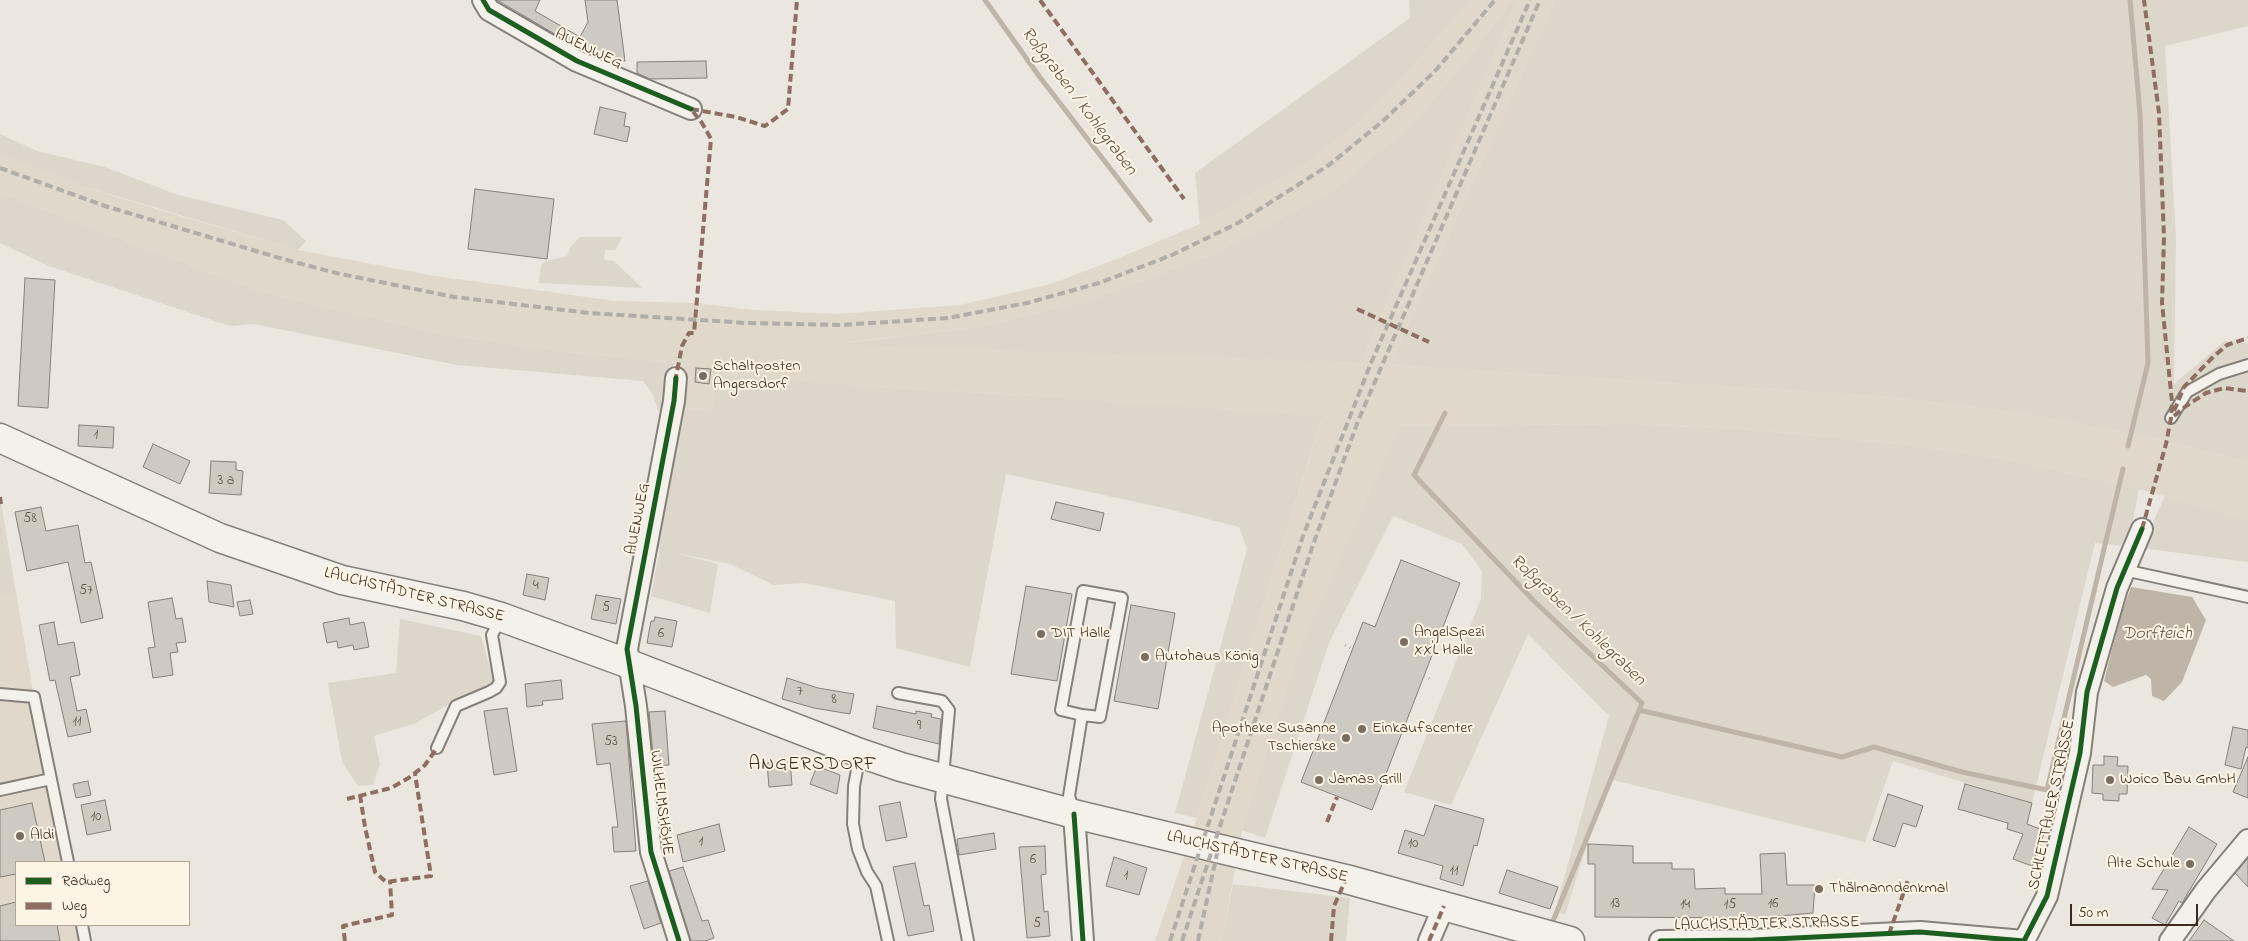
<!DOCTYPE html>
<meta charset="utf-8">
<style>
body{margin:0}
#map{position:relative;width:2248px;height:941px;overflow:hidden;background:#ebe7de;font-family:"Indie Flower",sans-serif}
canvas{display:block}
.legend{position:absolute;left:15px;top:861px;width:175px;height:65px;box-sizing:border-box;background:#fcf5e5;border:1px solid #afa495;margin:0;padding:6px 9px;list-style:none;font-size:15px;color:#3b2a1e}
.legend li{display:flex;align-items:center;gap:10px;height:25px}
.legend b{width:25px;border:1px solid #afa495}
.scale{position:absolute;left:2070px;top:904px;width:128px;height:22px;box-sizing:border-box;border:2px solid #3b2a1e;border-top:0;padding-left:6px;font-size:15px;line-height:18px;white-space:nowrap;color:#3b2a1e;-webkit-text-stroke:4px #fcf5e5;paint-order:stroke}
</style>
<div id="map">
<canvas width="2248" height="941"></canvas>
<ul class="legend">
<li><b style="height:6px;background:#1b5e20"></b>Radweg</li>
<li><b style="height:6px;background:#8d6e63"></b>Weg</li>
</ul>
<div class="scale">50 m</div>
</div>
<script>
const c = document.querySelector('canvas').getContext('2d');
c.lineJoin = 'round';
function paint(path, color) { c.fillStyle = color; c.fill(path, 'evenodd'); }
const poly = rows => new Path2D(rows.map(r => 'M' + r).join(''));
function stroke(path, color, width, dash) { c.strokeStyle = color; c.lineWidth = width; c.lineCap = dash ? 'butt' : 'round'; c.setLineDash(dash || []); c.stroke(path); }
function drawText(font, color, halo, rows, align = 'center') {
  c.font = font + ' "Indie Flower",sans-serif'; c.lineWidth = 4; c.setLineDash([]); c.textBaseline = 'middle'; c.strokeStyle = halo; c.fillStyle = color; for (const [text, x, y, turn = 0] of rows) {
    c.save(); c.translate(x, y); c.rotate((+turn || 0) * Math.PI / 180); c.textAlign = isNaN(turn) ? turn : align; if (halo) c.strokeText(text, 0, 0); c.fillText(text, 0, 0); c.restore();
  }
}
paint(poly([
 [1472,0,1512,0,1470,56,1412,124,1330,193,1208,256,1088,301,980,327,846,343,1361,363,1518,0,1555,0,1390,365,1891,397,2021,413,2153,438,2248,462,2248,520,2139,489,2005,459,1908,445,1756,430,1633,424,1400,426,1242,830,1222,941,1155,941,1197,818,1322,418,1019,395,854,386,713,411,677,408,680,363,564,352,442,334,258,291,0,193,0,155,79,185,146,206,298,250,435,276,615,301,696,303,753,310,838,314,960,305,1051,284,1119,258,1200,224,1309,162,1368,115],
 [0,497,34,697,70,862,16,862,16,925,82,925,86,941,0,941]
]), '#dfd8cb');
paint(poly([
 [1409,0,1472,0,1368,115,1309,162,1200,224,1195,173,1410,18],
 [1512,0,1518,0,1361,363,840,344,980,327,1088,301,1208,256,1330,193,1412,124,1470,56],
 [1555,0,2248,0,2248,26,2165,46,2176,238,2174,384,2225,341,2248,343,2248,462,2153,438,2021,413,1891,397,1390,365],
 [0,134,37,151,105,167,178,195,283,220,306,241,298,250,79,185,0,155],
 [0,193,258,291,442,334,564,352,680,363,673,365,659,412,652,393,643,381,457,365,254,324,230,326,49,266,0,243],
 [580,237,622,237,615,250,605,250,604,260,614,261,642,288,539,283,541,265,546,261,567,256,571,246],
 [717,375,854,386,1019,395,1322,417,1197,818,1175,813,1247,549,1239,527,1164,508,1006,474,970,667,896,648,895,601,804,583,774,585,730,564,676,553,718,564,710,613,651,596,660,549,650,547,677,408,713,411],
 [1633,424,1755,430,1908,445,2005,459,2139,489,2132,526,2124,546,2095,543,2032,803,1893,761,1865,842,1613,780,1587,845,1565,915,1555,911,1609,716,1528,634,1451,805,1404,792,1481,599,1482,571,1462,544,1393,516,1329,643,1265,838,1242,830,1301,647,1400,426],
 [2165,496,2248,520,2248,562,2141,548],
 [0,521,15,594,0,593],
 [400,619,481,636,494,683,488,689,453,702,416,723,374,736,380,764,373,785,358,786,342,762,328,683,396,673],
 [1233,884,1350,898,1346,941,1222,941]
]), '#ddd6ca');
paint(poly([
 [2131,587,2192,597,2206,620,2182,682,2164,701,2152,696,2151,679,2146,675,2113,687,2104,681,2120,618]
]), '#beb5a8');
stroke(poly([
 [985,0,1039,76,1150,220],
 [1445,413,1414,475,1534,601,1642,703,1553,921],
 [2128,446,2148,363,2140,114,2130,0],
 [1639,710,1842,757,1874,747,1962,772,2047,790,2123,469]
]), '#beb5a8', 5);
const building = poly([
 [497,0,540,0,535,11,580,37,588,22,585,0,617,0,625,61,612,63,582,50,497,0],
 [706,61,707,78,650,79,637,73,637,62,706,61],
 [600,107,626,113,624,126,630,127,627,142,594,134,600,107],
 [475,189,554,199,547,259,468,249,475,189],
 [25,278,55,280,48,408,18,406,25,278],
 [696,368,711,369,709,384,695,382,696,368],
 [79,425,114,427,113,448,78,446,79,425],
 [153,444,190,461,180,484,143,467,153,444],
 [211,461,236,462,236,470,243,471,241,495,209,493,211,461],
 [1056,502,1104,513,1100,531,1051,519,1056,502],
 [41,507,46,531,78,525,85,563,91,562,103,618,81,623,68,562,27,571,15,512,41,507],
 [1401,560,1460,583,1372,810,1301,782,1363,622,1375,627,1401,560],
 [527,574,549,578,545,600,523,595,527,574],
 [207,581,231,585,234,607,209,602,207,581],
 [1026,586,1072,594,1057,681,1011,674,1026,586],
 [596,595,621,599,616,624,591,619,596,595],
 [172,598,176,619,182,618,186,642,176,643,178,652,170,653,173,675,153,678,148,648,155,647,148,602,172,598],
 [250,600,253,614,240,616,237,602,250,600],
 [1131,605,1175,613,1158,709,1114,701,1131,605],
 [655,617,677,621,672,647,647,643,651,621,654,621,655,617],
 [349,618,350,625,364,622,369,647,354,650,353,645,338,648,337,641,327,643,323,623,349,618],
 [54,622,58,645,74,642,80,675,70,677,77,711,86,709,91,732,68,737,55,680,50,681,39,625,54,622],
 [787,678,818,688,854,694,850,714,814,708,782,699,787,678],
 [561,680,563,699,542,701,543,705,527,707,525,684,561,680],
 [877,706,916,714,916,711,932,714,931,717,941,719,939,744,873,728,877,706],
 [507,708,517,771,494,775,484,711,507,708],
 [665,711,669,765,654,766,649,712,665,711],
 [626,721,636,851,614,852,612,827,618,827,610,763,597,765,592,724,626,721],
 [2233,727,2248,730,2248,748,2246,747,2241,769,2225,765,2233,727],
 [2104,756,2118,757,2117,766,2128,766,2127,794,2119,794,2119,801,2103,800,2103,794,2092,793,2093,765,2104,765,2104,756],
 [2248,757,2248,798,2233,792,2248,757],
 [790,761,792,785,769,787,767,763,790,761],
 [817,766,840,775,837,794,810,784,817,766],
 [88,781,91,795,76,798,73,784,88,781],
 [1965,784,2032,803,2027,824,2045,831,2032,866,2013,859,2023,834,2007,829,2008,823,1958,809,1965,784],
 [1888,794,1923,806,1916,827,1903,823,1895,847,1873,840,1888,794],
 [105,800,111,830,87,835,81,805,105,800],
 [900,802,907,837,886,841,879,806,900,802],
 [32,803,45,862,16,862,16,874,0,877,0,810,32,803],
 [1435,805,1484,819,1477,846,1474,845,1463,886,1440,879,1443,866,1398,853,1405,830,1424,836,1435,805],
 [719,824,725,851,683,862,677,835,719,824],
 [2189,827,2217,844,2182,903,2179,901,2165,925,2152,918,2168,890,2152,889,2189,827],
 [994,833,996,849,959,855,957,839,994,833],
 [1588,844,1633,846,1633,863,1672,863,1672,869,1694,869,1695,889,1725,888,1725,894,1762,894,1760,854,1785,853,1787,885,1815,885,1813,913,1758,918,1595,917,1595,864,1588,864,1588,844],
 [1045,846,1046,874,1041,875,1044,912,1048,911,1050,936,1027,938,1019,847,1045,846],
 [1114,857,1147,868,1139,895,1106,886,1114,857],
 [2248,858,2248,887,2235,873,2248,858],
 [915,863,924,906,929,905,934,931,908,936,893,867,915,863],
 [683,867,702,921,708,920,714,938,705,941,691,941,669,871,683,867],
 [1507,870,1558,887,1550,909,1499,893,1507,870],
 [648,881,661,923,644,929,630,886,648,881],
 [16,902,16,925,57,925,60,941,0,941,0,906,16,902],
 [2204,920,2234,941,2189,941,2204,920]
]);
paint(building, '#cecac2');
stroke(building, '#858079', 1);
const lane = poly([
 [2171,418,2187,392,2219,374,2248,365],
 [2124,570,2248,597],
 [898,693,942,701,949,710,941,799,968,941],
 [0,694,34,697,68,862],
 [437,748,456,706,489,692,496,688,500,682,492,635,501,618],
 [860,754,854,786,853,824,858,849,867,872,876,886,888,941],
 [0,790,51,779],
 [1074,811,1069,796,1082,715,1061,710,1083,591,1122,598,1100,717,1082,715],
 [82,925,85,941]
]);
const street = poly([
 [483,0,489,10,577,61,691,109],
 [676,378,674,401,627,649,636,706,651,852,679,941],
 [1074,814,1083,941],
 [1429,941,1444,906],
 [1660,941,1753,940,1920,932,2024,941],
 [2024,941,2047,896,2080,753,2087,692,2117,588,2142,529],
 [2170,941,2206,890,2248,840]
]);
const secondary = poly([
 [0,438,220,538,342,580,463,606,501,617,624,662,860,753,901,767,1074,814,1346,879,1570,941]
]);
stroke(lane, '#858079', 14);
stroke(street, '#858079', 24);
stroke(secondary, '#858079', 31);
stroke(poly([
 [1345,645,1353,649],
 [1424,676,1432,680]
]), '#b1ada7', 3, [1, 4]);
stroke(lane, '#f4f0ea', 10);
stroke(street, '#f4f0ea', 20);
stroke(secondary, '#f4f0ea', 28);
stroke(poly([
 [0,168,105,206,283,259,336,273,454,297,589,313,746,323,842,325,948,318,1027,303,1099,283,1172,255,1238,223,1329,165,1383,121,1436,70,1495,0],
 [1170,941,1303,536,1371,363,1530,0],
 [1182,941,1314,542,1358,421,1540,0],
 [1198,941,1218,849]
]), '#b1ada7', 4, [8, 4]);
stroke(poly([
 [1040,0,1184,199],
 [691,109,736,117,765,126,788,109,797,0],
 [1357,309,1429,342],
 [675,382,682,346,689,333,694,333,711,139,702,123,691,109],
 [2174,411,2184,387,2212,358,2227,345,2248,338],
 [2174,416,2186,406,2206,393,2224,388,2248,391],
 [0,497,1,504],
 [2142,529,2166,444,2171,418,2172,402,2162,303,2164,237,2159,113,2144,0],
 [360,795,365,827,375,872,386,882,431,876,415,774],
 [347,799,391,788,410,777,425,765,437,748],
 [1327,822,1337,797],
 [1889,934,1908,880],
 [345,941,343,926,392,915,390,881],
 [1331,941,1334,906,1346,879],
 [1429,941,1444,906]
]), '#8d6e63', 4, [8, 4]);
stroke(poly([
 [483,0,489,10,577,61,691,109],
 [676,378,674,401,627,649,636,706,651,852,679,941],
 [1074,814,1083,941],
 [1660,941,1753,940,1920,932,2024,941],
 [2024,941,2047,896,2080,753,2087,692,2117,588,2142,529]
]), '#1b5e20', 5);
for (const [x, y, r, color] of [
 [703,376,5,"#796c61"],
 [1041,634,5,"#796c61"],
 [1404,642,5,"#796c61"],
 [1145,657,5,"#796c61"],
 [1362,729,5,"#796c61"],
 [1346,738,5,"#796c61"],
 [1319,780,5,"#796c61"],
 [2110,780,5,"#796c61"],
 [20,836,5,"#796c61"],
 [2190,864,5,"#796c61"],
 [1819,889,5,"#796c61"]
]) { const dot = new Path2D(); dot.arc(x, y, r, 0, 2 * Math.PI); c.fillStyle = color; c.fill(dot); stroke(dot, '#fcf5e5', 2); }
drawText('14px', '#605247', null, [
 ["1",96,436],
 ["3 a",226,482],
 ["58",30,520],
 ["4",536,587],
 ["57",86,592],
 ["5",606,609],
 ["6",661,635],
 ["7",800,693],
 ["8",834,701],
 ["11",77,723],
 ["9",919,727],
 ["53",611,743],
 ["10",96,818],
 ["1",701,843],
 ["10",1413,845],
 ["6",1033,861],
 ["11",1454,872],
 ["1",1126,877],
 ["13",1615,905],
 ["16",1773,905],
 ["14",1685,906],
 ["15",1730,906],
 ["5",1037,925]
]);
drawText('16px', '#3b2a1e', '#fcf5e5', [
 ["AUENWEG",588,50,26],
 ["AUENWEG",639,519,-79],
 ["LAUCHSTÄDTER STRASSE",414,596,14],
 ["WILHELMSHÖHE",660,803,83],
 ["SCHLETTAUER STRASSE",2053,805,-78],
 ["LAUCHSTÄDTER STRASSE",1257,858,13],
 ["LAUCHSTÄDTER STRASSE",1767,925,-1]
]);
drawText('16px', '#3b2a1e', '#fcf5e5', [
 ["Schaltposten",713,367],
 ["Angersdorf",713,385],
 ["AngelSpezi",1414,633],
 ["XXL Halle",1414,651],
 ["DIT Halle",1051,634],
 ["Autohaus König",1155,657],
 ["Apotheke Susanne",1336,729,"right"],
 ["Tschierske",1336,747,"right"],
 ["Einkaufscenter",1372,729],
 ["Jamas Grill",1329,780],
 ["Woico Bau GmbH",2120,780],
 ["Aldi",30,836],
 ["Alte Schule",2180,864,"right"],
 ["Thälmanndenkmal",1829,889]
], 'left');
drawText('italic 18px', '#625346', '#fcf5e5', [
 ["Roßgraben / Kohlegraben",1078,102,53],
 ["Roßgraben / Kohlegraben",1577,621,44],
 ["Dorfteich",2157,635]
]);
c.letterSpacing = '1px';
drawText('19px', '#3b2a1e', '#fcf5e5', [
 ["ANGERSDORF",813,766]
]);
c.letterSpacing = '0px';
</script>
